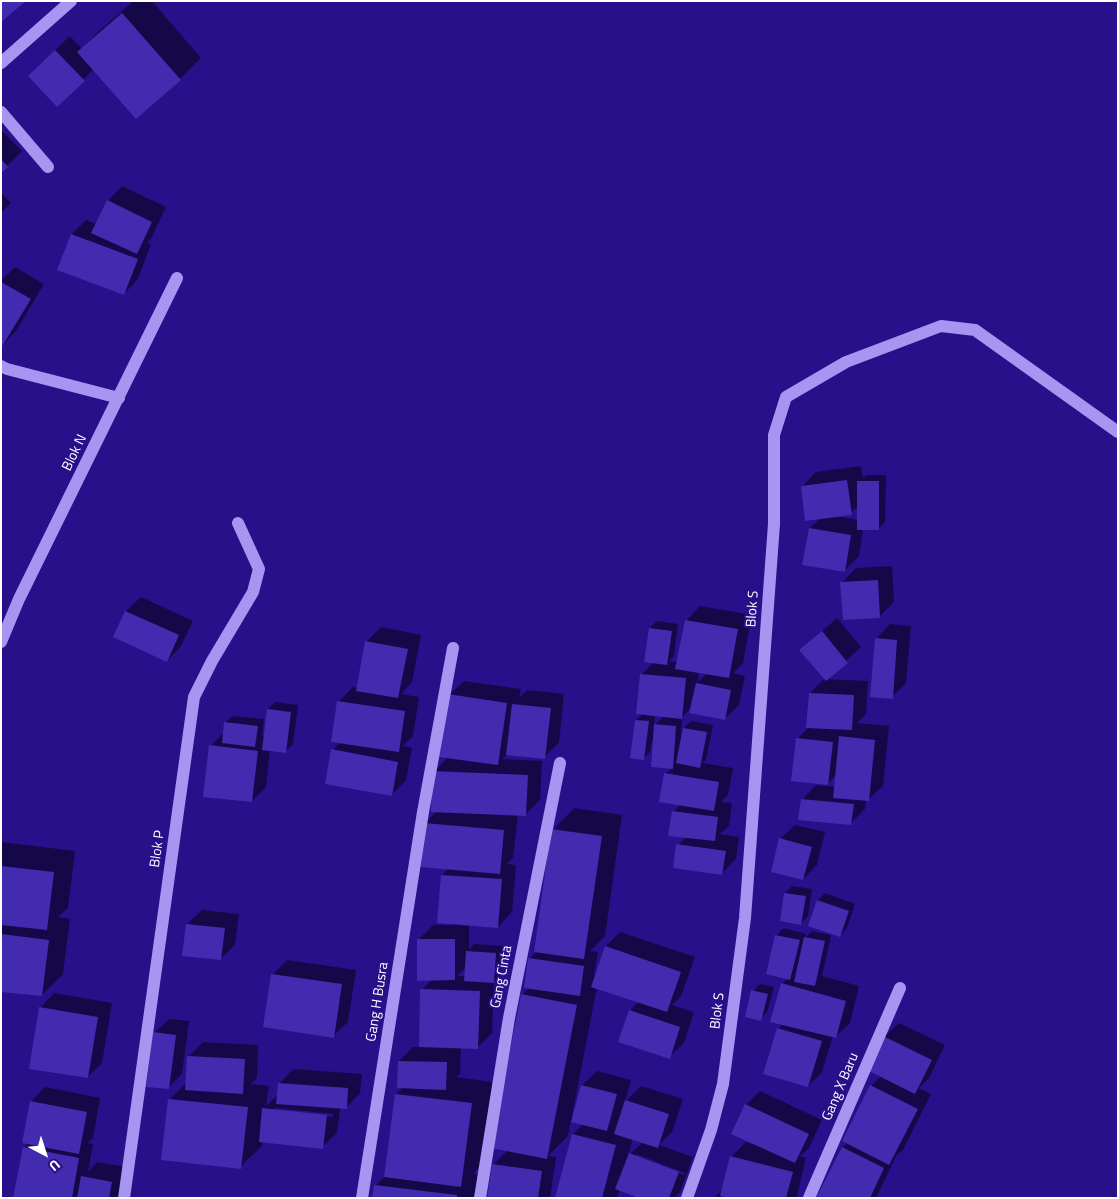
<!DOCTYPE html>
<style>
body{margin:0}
#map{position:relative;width:1119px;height:1199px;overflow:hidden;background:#27108a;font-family:"Titillium Web",sans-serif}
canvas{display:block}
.frame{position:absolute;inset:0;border:2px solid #fff;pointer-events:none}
.north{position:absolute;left:20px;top:1129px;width:50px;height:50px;-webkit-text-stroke:4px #27108a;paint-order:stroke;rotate:140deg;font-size:14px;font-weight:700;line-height:20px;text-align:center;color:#fff}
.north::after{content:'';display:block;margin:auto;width:18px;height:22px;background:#fff;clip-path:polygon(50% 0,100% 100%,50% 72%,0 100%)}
</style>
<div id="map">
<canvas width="1119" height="1199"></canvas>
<div class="frame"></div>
<div class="north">U</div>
</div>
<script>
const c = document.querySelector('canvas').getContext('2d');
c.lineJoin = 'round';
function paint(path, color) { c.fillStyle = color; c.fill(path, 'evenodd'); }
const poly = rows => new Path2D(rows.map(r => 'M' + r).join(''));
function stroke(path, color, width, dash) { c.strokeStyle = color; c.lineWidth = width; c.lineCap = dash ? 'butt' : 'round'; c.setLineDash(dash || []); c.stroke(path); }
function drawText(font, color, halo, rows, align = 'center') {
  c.font = font + ' "Titillium Web",sans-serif'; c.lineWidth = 4; c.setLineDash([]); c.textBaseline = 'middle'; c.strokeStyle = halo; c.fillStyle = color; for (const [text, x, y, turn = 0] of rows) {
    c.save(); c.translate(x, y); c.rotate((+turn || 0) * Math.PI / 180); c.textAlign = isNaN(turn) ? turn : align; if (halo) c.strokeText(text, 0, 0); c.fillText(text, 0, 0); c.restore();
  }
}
paint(poly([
 [134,1,152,1,201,58,180,79,94,69,57,105,44,61,70,36,82,49,100,30],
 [1,130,22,151,1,172],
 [122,186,166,207,151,239,147,243,151,244,138,279,124,294,59,270,72,234,86,220,97,224,108,201],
 [1,193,11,203,1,213],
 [15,267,44,284,16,331,2,345,1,281],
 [861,466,863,478,866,475,886,475,885,522,878,529,863,529,859,556,844,571,810,528,820,518,802,487,816,472],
 [858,506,858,520,837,516,851,513],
 [892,566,894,602,879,617,842,582,856,568],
 [141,597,193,621,181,646,167,661,114,637,126,611],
 [700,606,752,615,743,663,733,673,745,676,739,705,724,719,692,707,680,719,682,720,681,736,683,736,684,728,691,721,713,725,706,760,702,763,733,768,728,795,721,802,732,803,729,826,720,834,739,837,736,859,722,873,678,845,686,837,673,812,681,804,665,774,672,768,654,741,652,741,650,752,643,759,636,720,643,714,638,713,642,674,654,662,650,628,657,621,678,624,674,656,669,661,678,662,686,621],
 [699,672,707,673,698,682],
 [655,715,664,716,654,726],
 [837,618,861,647,826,679,868,681,866,714,857,723,889,726,883,786,868,800,866,800,865,809,851,823,802,800,816,785,835,787,837,774,827,784,797,739,808,728,810,693,825,678,801,650],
 [890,624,911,626,906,683,892,697,876,639],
 [381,627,421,635,412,682,401,694,419,697,413,736,403,746,412,748,406,780,392,795,333,750,340,742,338,702,353,687,358,688,366,642],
 [464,681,521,689,519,698,527,690,564,694,559,743,544,757,508,754,502,759,542,761,540,800,525,815,518,814,513,858,507,864,516,865,512,912,498,927,469,924,469,950,474,944,502,946,501,975,494,982,492,1033,478,1047,461,1047,460,1074,456,1077,492,1082,482,1164,473,1174,478,1174,475,1198,373,1198,375,1186,386,1175,396,1094,403,1087,399,1061,413,1047,420,1047,422,990,432,979,418,940,433,925,454,925,442,875,449,868,425,823,437,811,434,772,448,757,449,695],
 [466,967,465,976,457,976],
 [275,702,298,705,293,744,286,751,270,750,266,787,252,801,211,746,224,732,225,723,232,716,264,719,262,736,265,736,268,709],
 [574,808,622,815,605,936,590,951,598,952,594,975,596,976,606,946,620,932,695,957,681,996,672,1005,694,1012,684,1043,669,1057,630,1011,639,1001,597,987,572,1116,574,1116,582,1085,597,1071,631,1080,625,1102,641,1086,683,1099,672,1132,659,1145,693,1157,680,1192,674,1198,643,1198,620,1189,617,1198,557,1198,573,1134,583,1124,571,1120,568,1136,548,1156,556,1157,550,1198,489,1198,493,1165,508,1150,522,995,530,987,529,959,537,951,553,830],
 [633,1138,643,1142,628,1156],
 [636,1154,685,1173,684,1175,636,1157],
 [795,825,825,832,817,865,803,879,780,839],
 [1,842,75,851,68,908,58,917,70,919,63,974,42,995,1,990],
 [792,886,812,889,808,916,801,923,785,893],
 [825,893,855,904,847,928,840,935,810,925,818,900],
 [202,910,239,914,235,944,221,959,187,924],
 [784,928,806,934,805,938,812,931,831,935,822,976,859,986,850,1023,835,1037,833,1036,822,1072,808,1086,778,1029,783,1024,782,984,788,978,777,935],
 [287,960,356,970,348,1022,333,1036,273,974],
 [760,984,774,987,767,1012,760,1019,753,991],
 [54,993,112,1003,102,1063,88,1077,40,1008],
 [169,1019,189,1021,182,1074,168,1088,154,1033],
 [899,1023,945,1045,929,1078,919,1088,931,1094,903,1150,896,1156,876,1198,818,1198,843,1147,847,1143,871,1086,881,1076,884,1037],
 [203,1042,258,1045,257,1078,250,1084,269,1086,266,1106,278,1095,279,1084,293,1069,362,1074,360,1093,346,1108,340,1107,337,1133,322,1147,262,1141,262,1146,240,1167,170,1099,187,1082,188,1057],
 [275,1108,333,1114,333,1117,275,1111],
 [45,1087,100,1098,93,1138,88,1143,93,1144,88,1172,97,1162,126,1167,119,1198,18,1198,24,1148,29,1143,31,1102],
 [760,1091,822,1120,809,1148,800,1156,806,1158,797,1196,795,1198,714,1198,723,1189,731,1157,746,1142,754,1145,746,1105]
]), '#0007');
paint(poly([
 [1,1,26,1,1,22],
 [122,13,181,80,136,119,77,52],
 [55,50,85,81,57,107,28,76],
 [1,159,8,167,1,173],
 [107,200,152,222,137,254,91,233],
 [71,234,138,259,124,295,57,270],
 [1,282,31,299,1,348],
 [847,480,852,515,805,521,801,486],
 [857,481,879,481,879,530,857,530],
 [809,528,851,535,845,572,802,565],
 [878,580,880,618,843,620,840,582],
 [125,611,179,635,167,662,113,637],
 [685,620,738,629,729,678,675,669],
 [649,628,672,631,667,665,644,662],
 [822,631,848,663,826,681,799,650],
 [875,638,897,640,893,699,870,697],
 [365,641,408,649,398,698,356,691],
 [640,674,686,678,682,719,636,714],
 [696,683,731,690,725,720,689,713],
 [809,693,854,695,852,730,806,728],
 [448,694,507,703,498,765,439,757],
 [337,701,405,711,399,752,331,742],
 [512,704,551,708,545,759,506,755],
 [267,709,291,712,286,753,262,750],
 [635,720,649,721,644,760,630,758],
 [224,722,258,726,255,747,222,743],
 [654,724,676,726,673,769,651,767],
 [683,728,707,732,700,768,676,763],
 [839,736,875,740,869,801,833,798],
 [796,738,833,742,828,785,791,781],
 [209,745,258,751,252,802,203,797],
 [331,749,398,762,392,796,325,784],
 [432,771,528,775,526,816,431,812],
 [664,773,719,782,714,811,659,802],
 [801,799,854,804,851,825,798,820],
 [672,811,718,817,715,841,668,836],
 [424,823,504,830,500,874,420,867],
 [551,829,602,836,584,959,534,952],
 [779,838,812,847,803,880,771,872],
 [676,844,726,851,722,875,673,868],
 [1,866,54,872,47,930,1,925],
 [441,875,502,879,498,928,437,923],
 [784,893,806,896,801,925,780,921],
 [817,900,849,911,840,937,808,926],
 [186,924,225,928,221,960,182,956],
 [1,934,49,940,42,996,1,992],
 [775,935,800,940,790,980,766,974],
 [804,937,825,941,815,986,794,982],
 [417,939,455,939,455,980,417,981],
 [605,946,681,972,667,1012,591,987],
 [466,951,496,953,494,983,464,981],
 [528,958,584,966,580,996,524,988],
 [271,974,342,984,334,1038,263,1027],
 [781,983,846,1001,836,1038,770,1022],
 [420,989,480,991,478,1049,419,1047],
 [751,990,768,994,761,1021,745,1017],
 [521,994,577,1005,547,1159,491,1148],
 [39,1007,98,1017,88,1078,29,1069],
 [629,1010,680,1027,670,1059,618,1042],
 [777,1028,822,1041,808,1087,763,1074],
 [153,1032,176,1035,169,1089,146,1087],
 [883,1036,932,1060,915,1094,867,1070],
 [187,1056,245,1059,243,1094,185,1090],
 [398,1061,447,1062,446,1090,397,1088],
 [278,1083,348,1088,347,1109,276,1104],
 [581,1085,617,1094,607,1131,571,1122],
 [870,1085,918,1109,889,1165,842,1141],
 [395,1094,472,1103,461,1187,384,1177],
 [168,1099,248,1107,241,1169,161,1160],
 [625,1100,669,1114,658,1148,614,1134],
 [30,1101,87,1112,79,1154,22,1143],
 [745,1104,809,1134,795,1163,731,1134],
 [262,1108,327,1115,323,1149,259,1142],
 [572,1134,616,1145,602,1198,555,1198],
 [23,1147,79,1158,72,1198,13,1198],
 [842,1147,884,1168,870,1198,816,1198],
 [629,1153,679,1172,669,1198,639,1198,615,1189],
 [730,1156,793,1172,786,1198,727,1198,720,1196],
 [492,1164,542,1171,538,1198,487,1198],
 [81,1176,112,1182,109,1198,77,1198],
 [374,1185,457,1195,457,1198,372,1198]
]), '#422baf');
stroke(poly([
 [1,63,71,1],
 [1,112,48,167],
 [1,366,7,369,119,398],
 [1,642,19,599,177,278],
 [124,1198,194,697,212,661,253,592,259,569,238,523],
 [362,1198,423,812,453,648],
 [480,1198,509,1018,560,763],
 [687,1198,711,1130,723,1084,745,918,774,524,774,435,786,397,846,362,941,326,975,330,1118,432],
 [809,1198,900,988]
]), '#a696f2', 12);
drawText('14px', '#fff', '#27108a', [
 ["Blok N",75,453,-64],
 ["Blok S",753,609,-86],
 ["Blok P",158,849,-82],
 ["Gang Cinta",502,977,-79],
 ["Gang H Busra",378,1002,-81],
 ["Blok S",718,1011,-83],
 ["Gang X Baru",841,1087,-67]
]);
</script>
